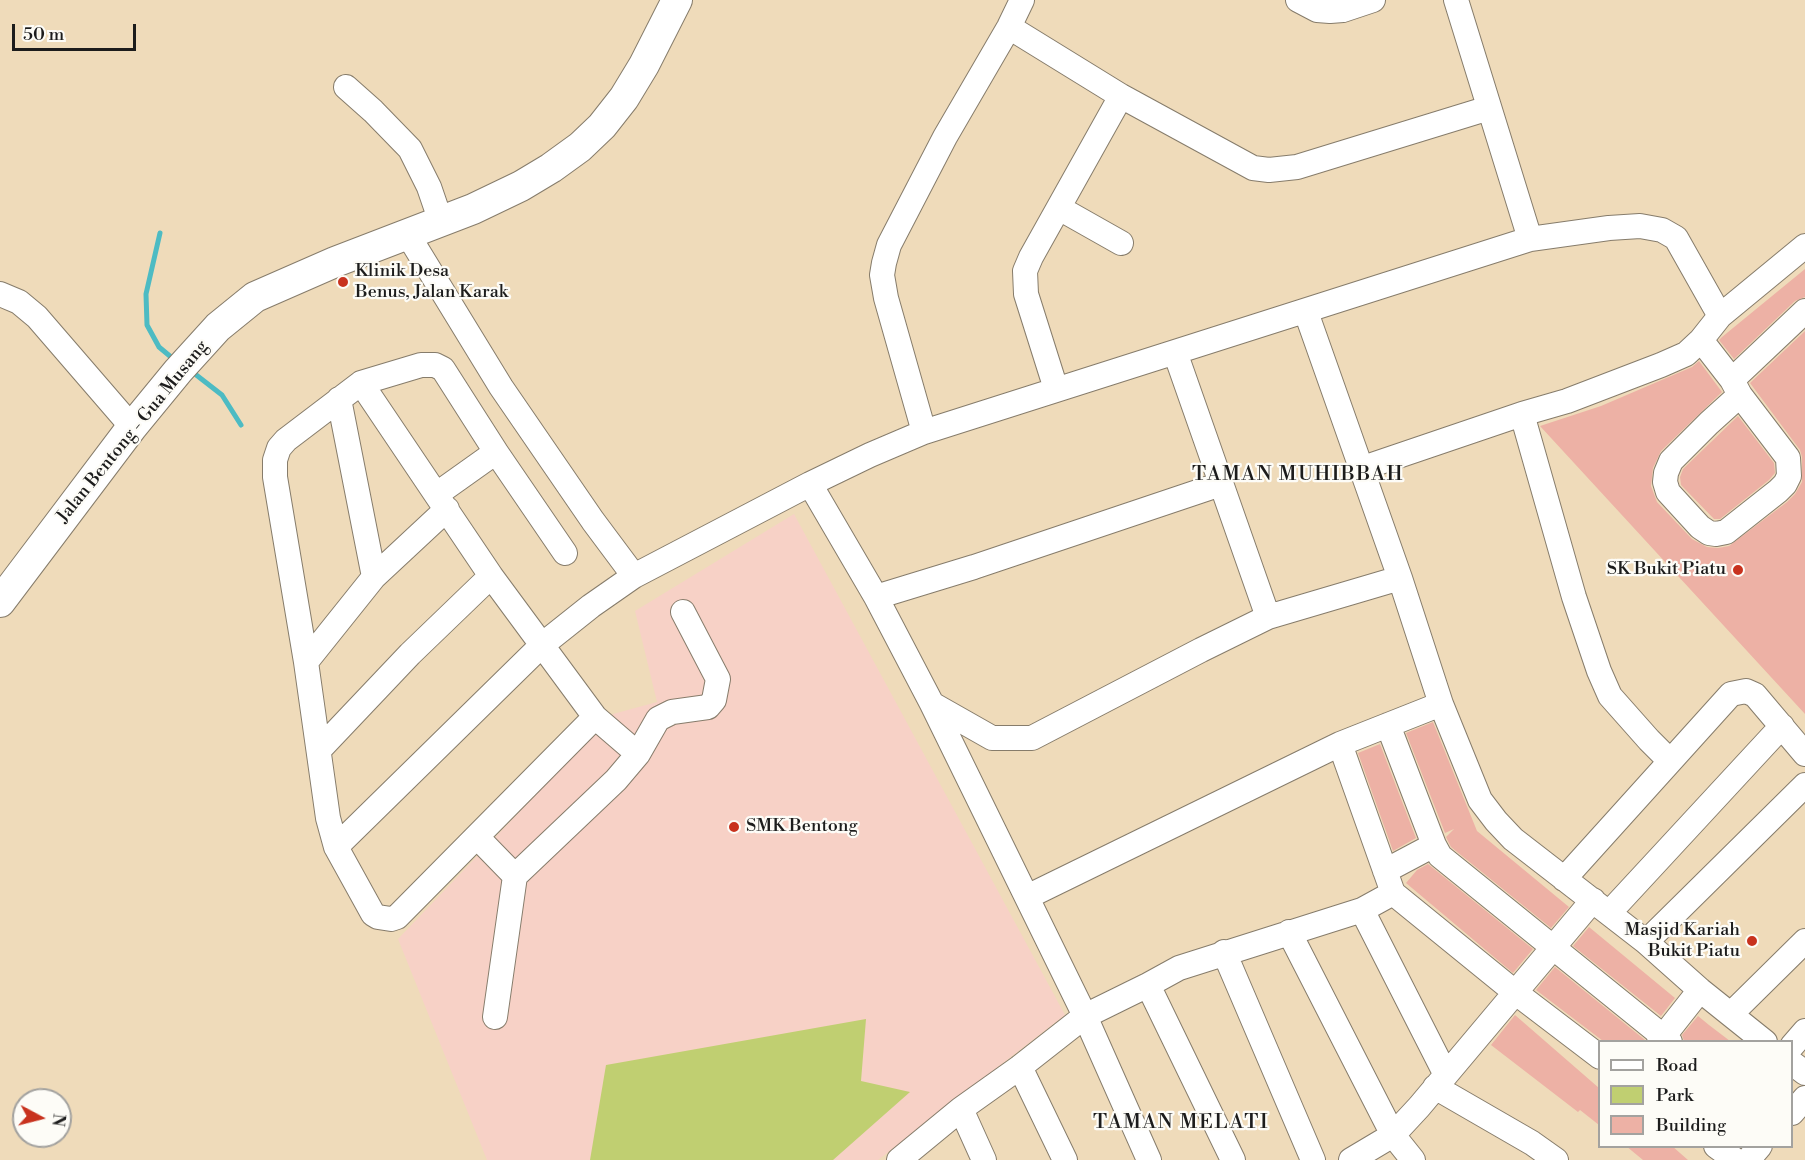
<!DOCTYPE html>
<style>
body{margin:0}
#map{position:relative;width:1805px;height:1160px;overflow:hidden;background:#efdbba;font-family:"Libre Bodoni",serif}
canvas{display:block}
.legend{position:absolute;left:1598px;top:1040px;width:195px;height:108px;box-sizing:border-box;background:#fdfcf7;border:2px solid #a3a29f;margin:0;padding:8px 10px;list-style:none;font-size:18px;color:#1c1c1c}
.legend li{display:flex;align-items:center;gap:12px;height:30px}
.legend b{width:30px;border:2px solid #a3a29f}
.north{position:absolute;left:12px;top:1088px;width:60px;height:60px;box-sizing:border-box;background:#fdfcf7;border:2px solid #a3a29f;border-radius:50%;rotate:97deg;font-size:16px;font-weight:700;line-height:24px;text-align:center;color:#1c1c1c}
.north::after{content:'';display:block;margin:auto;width:21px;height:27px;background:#c8321e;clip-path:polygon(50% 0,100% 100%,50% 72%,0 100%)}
.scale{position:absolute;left:12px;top:24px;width:124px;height:27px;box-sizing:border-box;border:3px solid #1c1c1c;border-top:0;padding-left:8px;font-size:18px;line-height:21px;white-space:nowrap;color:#1c1c1c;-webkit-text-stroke:4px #fdfcf7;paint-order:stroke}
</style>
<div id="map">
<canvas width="1805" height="1160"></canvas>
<ul class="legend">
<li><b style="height:8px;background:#fff"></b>Road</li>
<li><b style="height:16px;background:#c0cf71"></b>Park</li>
<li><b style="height:16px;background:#edb1a5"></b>Building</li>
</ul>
<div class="north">N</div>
<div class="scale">50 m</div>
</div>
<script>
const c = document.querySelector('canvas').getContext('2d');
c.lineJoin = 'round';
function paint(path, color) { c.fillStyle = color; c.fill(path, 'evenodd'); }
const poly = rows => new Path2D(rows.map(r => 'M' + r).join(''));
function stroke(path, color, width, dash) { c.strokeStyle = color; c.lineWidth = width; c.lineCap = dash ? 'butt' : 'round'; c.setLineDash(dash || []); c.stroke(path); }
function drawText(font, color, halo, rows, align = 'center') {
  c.font = font + ' "Libre Bodoni",serif'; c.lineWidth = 4.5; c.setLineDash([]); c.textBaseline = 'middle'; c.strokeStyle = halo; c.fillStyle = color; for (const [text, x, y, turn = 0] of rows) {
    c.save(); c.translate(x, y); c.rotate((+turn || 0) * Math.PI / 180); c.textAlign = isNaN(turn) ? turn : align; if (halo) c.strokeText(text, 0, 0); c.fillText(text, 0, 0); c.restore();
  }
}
paint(poly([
 [794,514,1065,1015,878,1160,487,1160,398,939,613,714,657,702,635,611]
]), '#f7d1c6');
paint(poly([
 [866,1019,861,1081,910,1092,833,1160,590,1160,606,1065]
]), '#c0cf71');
stroke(poly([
 [160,233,146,294,147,325,159,347,171,357],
 [195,374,222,395,241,425]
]), '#4dbbc3', 5);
paint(poly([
 [1805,269,1805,297,1795,301,1734,359,1719,340,1722,337],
 [1805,331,1805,714,1540,426,1601,406,1692,367,1699,361,1722,392,1661,451,1653,468,1651,486,1657,502,1692,539,1707,547,1718,548,1729,546,1787,502,1795,494,1802,482,1802,457,1800,450,1750,383],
 [1738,416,1774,463,1775,473,1769,480,1720,519,1714,519,1681,485,1680,477,1683,469],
 [1433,722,1477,831,1569,907,1551,928,1451,847,1446,837,1454,829,1445,833,1406,733],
 [1380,744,1416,838,1393,851,1358,753],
 [1428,864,1533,949,1513,973,1406,883,1417,870],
 [1589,927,1675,998,1661,1016,1573,946],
 [1555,967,1645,1040,1645,1041,1603,1041,1536,990],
 [1515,1015,1599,1088,1599,1125,1580,1110,1578,1112,1491,1045],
 [1698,1016,1709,1025,1730,1041,1684,1041,1682,1035],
 [1626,1146,1672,1146,1688,1160,1643,1160]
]), '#edb1a5');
const minor = poly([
 [1298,0,1317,10,1330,11,1343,10,1373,0],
 [1456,0,1530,239],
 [1009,27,1121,96,1253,168,1269,170,1297,167,1489,108],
 [346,87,373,111,410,149,429,187,441,222],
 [1059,208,1121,243],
 [408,235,501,387,593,521,634,576],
 [0,294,19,302,37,317,132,427],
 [1306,312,1400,578,1441,704,1480,800,1496,821,1513,839,1646,942,1700,990,1765,1042],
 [1701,340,1732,380,1740,395,1709,423,1671,461,1666,473,1665,482,1668,492,1700,527,1709,533,1716,534,1726,532,1778,491,1785,484,1789,476,1788,458,1740,395],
 [1175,352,1268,617],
 [1732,380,1805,311],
 [361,383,491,576,595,717,638,754],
 [1056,389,1026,294,1025,271,1031,257,1121,96],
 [339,399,374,577],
 [1522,414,1574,597,1599,671,1610,696,1649,740,1670,761],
 [924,432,886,298,882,275,884,263,889,245,945,137,1009,27,1022,0],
 [1360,469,1522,414,1567,401,1661,365,1686,354,1701,340,1720,316,1805,246],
 [810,484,876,597,932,704,992,738,1032,738,1201,650,1268,617,1400,578],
 [437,494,496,452],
 [565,553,496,452,443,369,435,365,421,365,361,383,286,440,279,448,275,460,275,477,306,662,328,818,336,847,373,914,378,917,391,919,397,917,595,717],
 [876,597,974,567,1221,484],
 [306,662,374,577,447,509],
 [932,704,1085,1016,1149,1160],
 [1388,725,1434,845,1440,856,1670,1042],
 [1340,744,1393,893,1516,993,1600,1057],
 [319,750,410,654,491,576],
 [477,837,515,876],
 [336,847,542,645,591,606,634,576,810,484,870,455,924,432,1530,239,1609,228,1640,226,1662,230,1676,238,1720,316],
 [1385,871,1434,845],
 [1564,879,1731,694,1746,691,1755,695,1805,754],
 [1027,897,1340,744,1441,704],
 [1362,910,1446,1075],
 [1609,913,1782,726],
 [1289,932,1393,1135,1413,1160],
 [1646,942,1805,785],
 [1224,952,1313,1160],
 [1148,985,1233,1160],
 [1731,1014,1805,941],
 [495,1017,515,876,616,780,638,754,658,719,672,712,708,707,714,700,718,679,683,612],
 [1659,1042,1700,990],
 [1792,1046,1805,1031],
 [1792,1063,1805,1073],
 [1020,1067,1065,1160],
 [1435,1087,1532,1143,1556,1160],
 [961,1109,984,1160],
 [1792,1113,1805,1098],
 [1716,1146,1735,1160],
 [899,1160,961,1109,1020,1067,1085,1016,1148,985,1179,968,1362,910,1393,893],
 [1351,1160,1393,1135,1419,1107,1593,900],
 [1748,1160,1760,1146]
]);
const major = poly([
 [0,602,132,427,178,371,218,327,255,297,335,262,473,209,521,186,551,168,580,147,602,126,624,98,644,65,677,0]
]);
stroke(minor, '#867c6b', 26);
stroke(major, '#867c6b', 32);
stroke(minor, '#fff', 24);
stroke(major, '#fff', 30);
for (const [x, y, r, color] of [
 [343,282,6,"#c8321e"],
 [1738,570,6,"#c8321e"],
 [734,827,6,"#c8321e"],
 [1752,941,6,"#c8321e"]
]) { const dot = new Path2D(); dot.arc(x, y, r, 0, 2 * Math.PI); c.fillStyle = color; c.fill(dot); stroke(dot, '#fdfcf7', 2); }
drawText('18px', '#1c1c1c', '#fdfcf7', [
 ["Klinik Desa",355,272],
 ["Benus, Jalan Karak",355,293],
 ["SK Bukit Piatu",1726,570,"right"],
 ["SMK Bentong",746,827],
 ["Masjid Kariah",1740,931,"right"],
 ["Bukit Piatu",1740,952,"right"]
], 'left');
drawText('18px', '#1c1c1c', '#fdfcf7', [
 ["Jalan Bentong - Gua Musang",133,432,-51]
]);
c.letterSpacing = '1.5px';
drawText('20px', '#1c1c1c', '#fdfcf7', [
 ["TAMAN MUHIBBAH",1298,475],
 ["TAMAN MELATI",1181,1123]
]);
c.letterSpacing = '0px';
</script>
